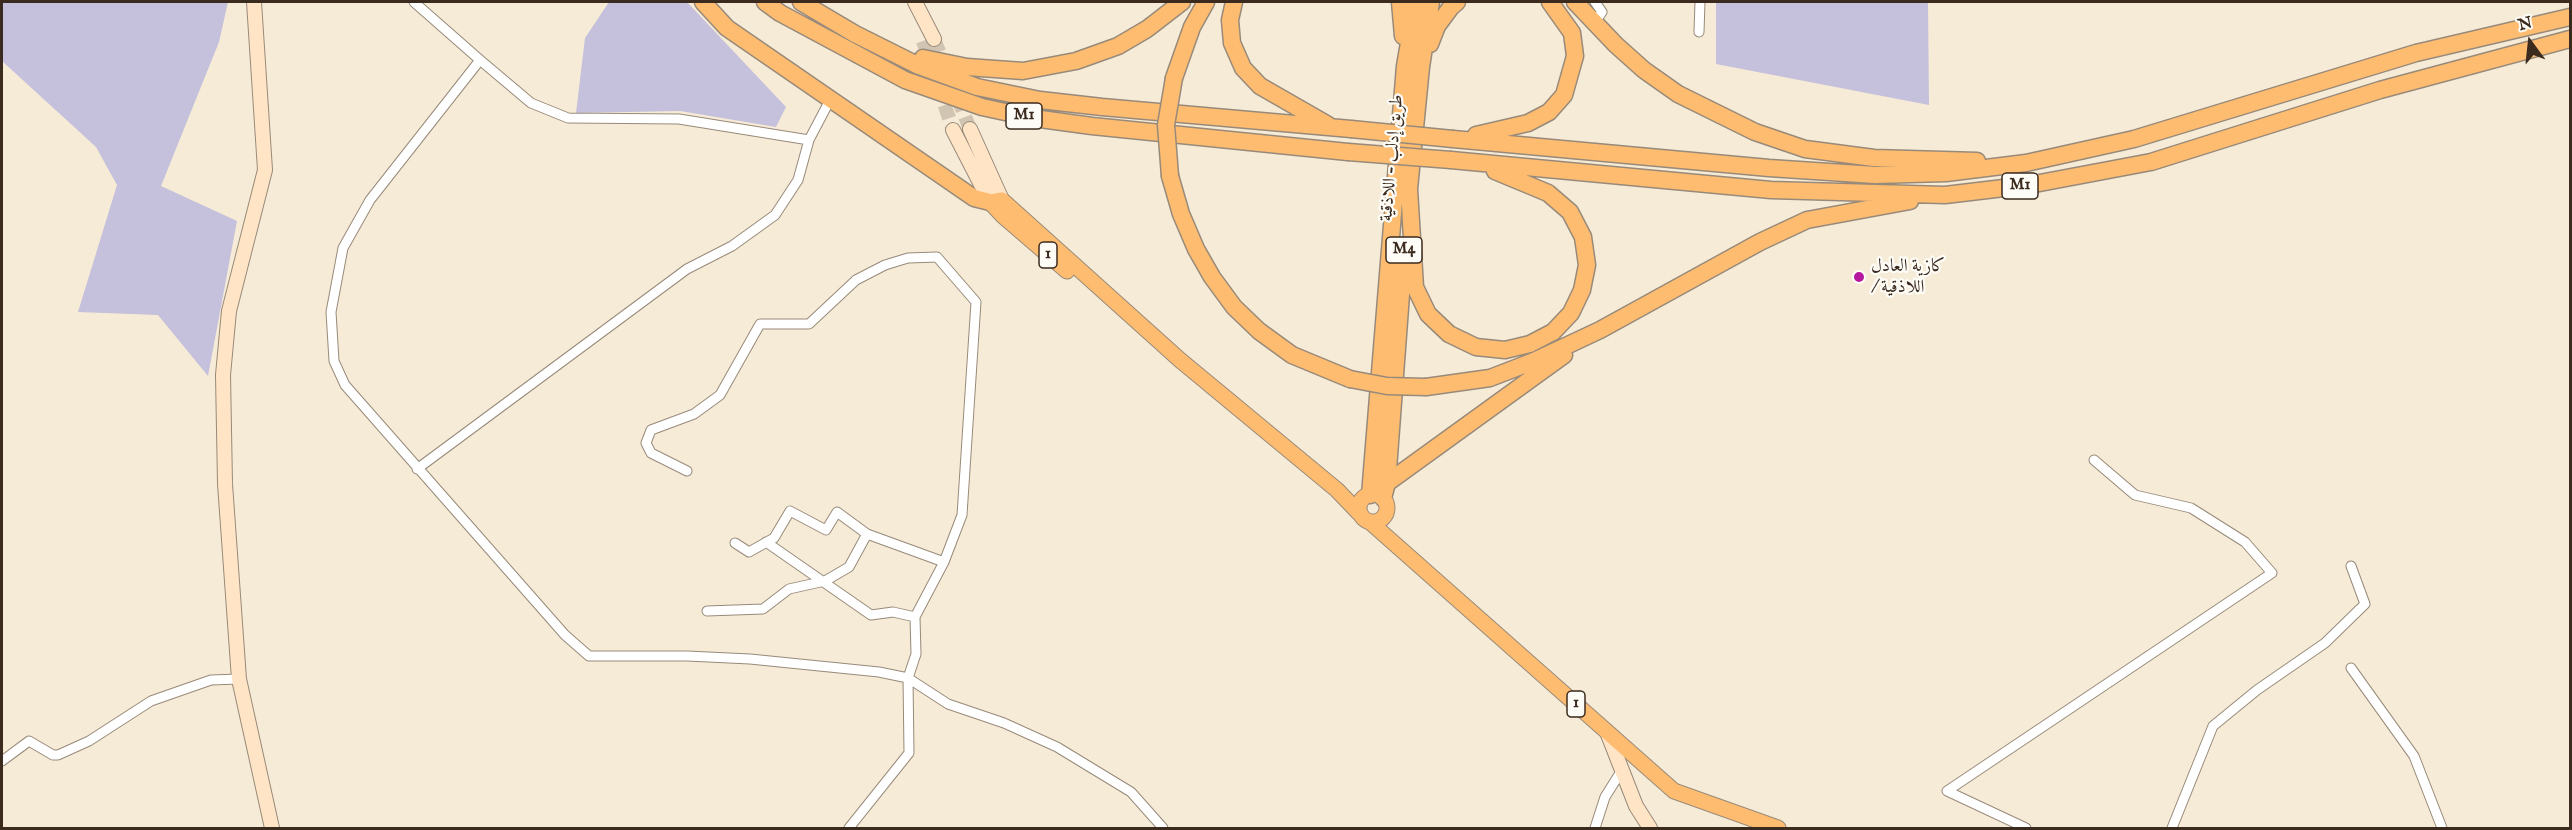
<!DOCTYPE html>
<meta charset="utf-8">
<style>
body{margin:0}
#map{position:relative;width:2572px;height:830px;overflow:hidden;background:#f6ebd7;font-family:"IM FELL English",serif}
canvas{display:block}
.frame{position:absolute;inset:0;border:3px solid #3b2a1e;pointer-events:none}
.north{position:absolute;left:2500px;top:12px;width:60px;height:60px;-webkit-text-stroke:4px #fdfcf7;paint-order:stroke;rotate:345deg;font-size:16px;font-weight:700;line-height:24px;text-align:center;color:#3b2a1e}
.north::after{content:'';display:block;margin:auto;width:21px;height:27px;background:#3b2a1e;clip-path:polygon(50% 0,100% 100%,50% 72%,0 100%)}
</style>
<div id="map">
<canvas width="2572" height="830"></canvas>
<div class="frame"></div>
<div class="north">N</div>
</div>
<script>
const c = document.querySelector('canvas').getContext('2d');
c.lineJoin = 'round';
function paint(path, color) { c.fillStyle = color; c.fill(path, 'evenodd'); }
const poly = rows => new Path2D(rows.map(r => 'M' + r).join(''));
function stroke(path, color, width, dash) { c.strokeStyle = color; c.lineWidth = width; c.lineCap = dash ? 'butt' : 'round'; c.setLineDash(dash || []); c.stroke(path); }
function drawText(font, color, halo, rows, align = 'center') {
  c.font = font + ' "IM FELL English",Amiri,serif'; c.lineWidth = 4.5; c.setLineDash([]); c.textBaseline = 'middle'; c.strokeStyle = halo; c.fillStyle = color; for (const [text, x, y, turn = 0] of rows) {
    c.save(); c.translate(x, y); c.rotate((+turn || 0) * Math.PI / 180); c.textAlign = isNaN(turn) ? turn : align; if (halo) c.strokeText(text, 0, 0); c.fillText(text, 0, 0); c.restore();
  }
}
paint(poly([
 [2,2,228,2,219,42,161,186,237,221,208,376,158,315,78,312,117,185,96,147,2,61],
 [609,2,687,2,786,107,776,127,680,111,576,113,585,38],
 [1716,2,1928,2,1929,105,1716,64]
]), '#c5c0db');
stroke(poly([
 [934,39,970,129],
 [923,41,932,67],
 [938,85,953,130]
]), '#d1c4b2', 14, [14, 7]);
const street = poly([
 [414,2,480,60,370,200,343,248,331,312,334,361,345,385,565,635,589,656,687,656,750,659,879,672,908,678,948,704,1004,723,1057,747,1131,792,1163,828],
 [1594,23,1602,12,1595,2],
 [1699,32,1700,2],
 [480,60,531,103,568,118,679,119,809,140],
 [417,469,687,269,732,246,775,215,798,180,809,140,830,100],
 [687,471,651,453,646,443,651,430,694,414,720,395,760,324,809,324,856,280,885,265,908,258,937,257,976,302,962,515,944,562,915,617,916,654,908,678,909,753,849,828],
 [766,542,871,615,893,612,915,617],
 [735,543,749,552,774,538,790,511,826,530,837,512,867,534,944,562],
 [707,611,763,609,789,589,825,581,849,567,867,534],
 [2351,668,2414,756,2442,828],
 [2,761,29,741,53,755,58,755,89,741,151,701,211,680,239,679],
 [1595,828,1605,797,1622,770],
 [2026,828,1947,791,2272,573,2245,542,2191,508,2135,495,2094,460],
 [2172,828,2213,726,2257,690,2325,643,2365,604,2351,566]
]);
const secondary = poly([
 [254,2,265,170,229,311,223,375,225,484,239,679,272,828],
 [915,2,934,39],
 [970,129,1002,200],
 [953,130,990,202],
 [1607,732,1636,806,1650,828]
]);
const primary = poly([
 [990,202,1002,200,1180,360,1337,490,1361,515],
 [990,202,1002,215,1067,271],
 '1359 508a14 14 0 1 1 28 0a14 14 0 1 1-28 0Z',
 [1370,522,1674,791,1778,828]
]);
const highway = poly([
 [703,2,727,28,974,198,990,202],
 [765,2,780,13,905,80,982,107,1033,118,1092,126,1348,152],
 [801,2,855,34,919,66,977,87,1040,100,1102,107,1351,129],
 [1234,2,1230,20,1232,43,1243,68,1260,86,1328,125],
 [1400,2,1403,36],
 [1575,2,1616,45,1644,70,1678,94,1755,132,1805,149,1874,158,1977,161],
 [1430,44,1437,26,1451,7,1457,2],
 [923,58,967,67,1023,71,1076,61,1118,46,1147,29,1182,2],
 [1174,78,1192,27,1206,2],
 [1476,135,1528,123,1549,112,1564,95,1575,56,1572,33,1550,2],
 [1453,139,1769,168,1875,175,1946,173,2026,163,2134,139,2416,53,2570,17],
 [1451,160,1771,190,1945,195,2029,185,2151,162,2380,90,2570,39],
 [1170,176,1181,214,1196,249,1212,277,1234,307,1259,331,1292,355,1350,379],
 [1409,189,1415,287,1428,314,1449,334,1476,347,1505,350,1530,344,1553,332,1571,313,1582,290,1587,265,1583,237,1570,212,1548,193,1495,171],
 [1408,199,1421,67,1431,2],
 [1426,387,1490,378,1534,361,1600,330,1760,242,1807,220,1910,201],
 [1387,483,1564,355],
 [1370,495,1405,66,1416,2],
 [1383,498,1387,483,1404,254]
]);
stroke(street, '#988a7a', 11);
stroke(secondary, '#988a7a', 16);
stroke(primary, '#988a7a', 17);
stroke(highway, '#988a7a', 19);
stroke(street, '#fff', 9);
stroke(secondary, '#ffe4c6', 14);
stroke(primary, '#febc70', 15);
stroke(highway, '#febc70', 16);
const highwayBridge = poly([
 [1351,129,1453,139],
 [1348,152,1451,160],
 [1170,176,1166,125,1174,78],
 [1350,379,1387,386,1426,387]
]);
stroke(highwayBridge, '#988a7a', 19, []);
stroke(highwayBridge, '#febc70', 16);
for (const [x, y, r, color] of [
 [1859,277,6,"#b5179e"]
]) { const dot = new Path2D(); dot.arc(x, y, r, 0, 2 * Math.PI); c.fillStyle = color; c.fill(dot); stroke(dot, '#fdfcf7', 2); }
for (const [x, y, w] of [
 [1024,116,36],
 [2020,186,36],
 [1404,250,36],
 [1048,255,18],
 [1576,704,18]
]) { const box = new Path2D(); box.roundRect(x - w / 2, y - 13, w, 26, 4.5); c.fillStyle = '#fdfcf7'; c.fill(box); stroke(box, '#3b2a1e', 1.5); }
drawText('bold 16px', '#3b2a1e', null, [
 ["M1",1024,116],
 ["M1",2020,186],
 ["M4",1404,250],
 ["1",1048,255],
 ["1",1576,704]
]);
drawText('18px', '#3b2a1e', '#fdfcf7', [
 ["طريق إدلب - اللاذقية",1393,158,-85]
]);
drawText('18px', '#3b2a1e', '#fdfcf7', [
 ["كازية العادل",1871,267],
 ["/ اللاذقية",1871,288]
], 'left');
</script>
